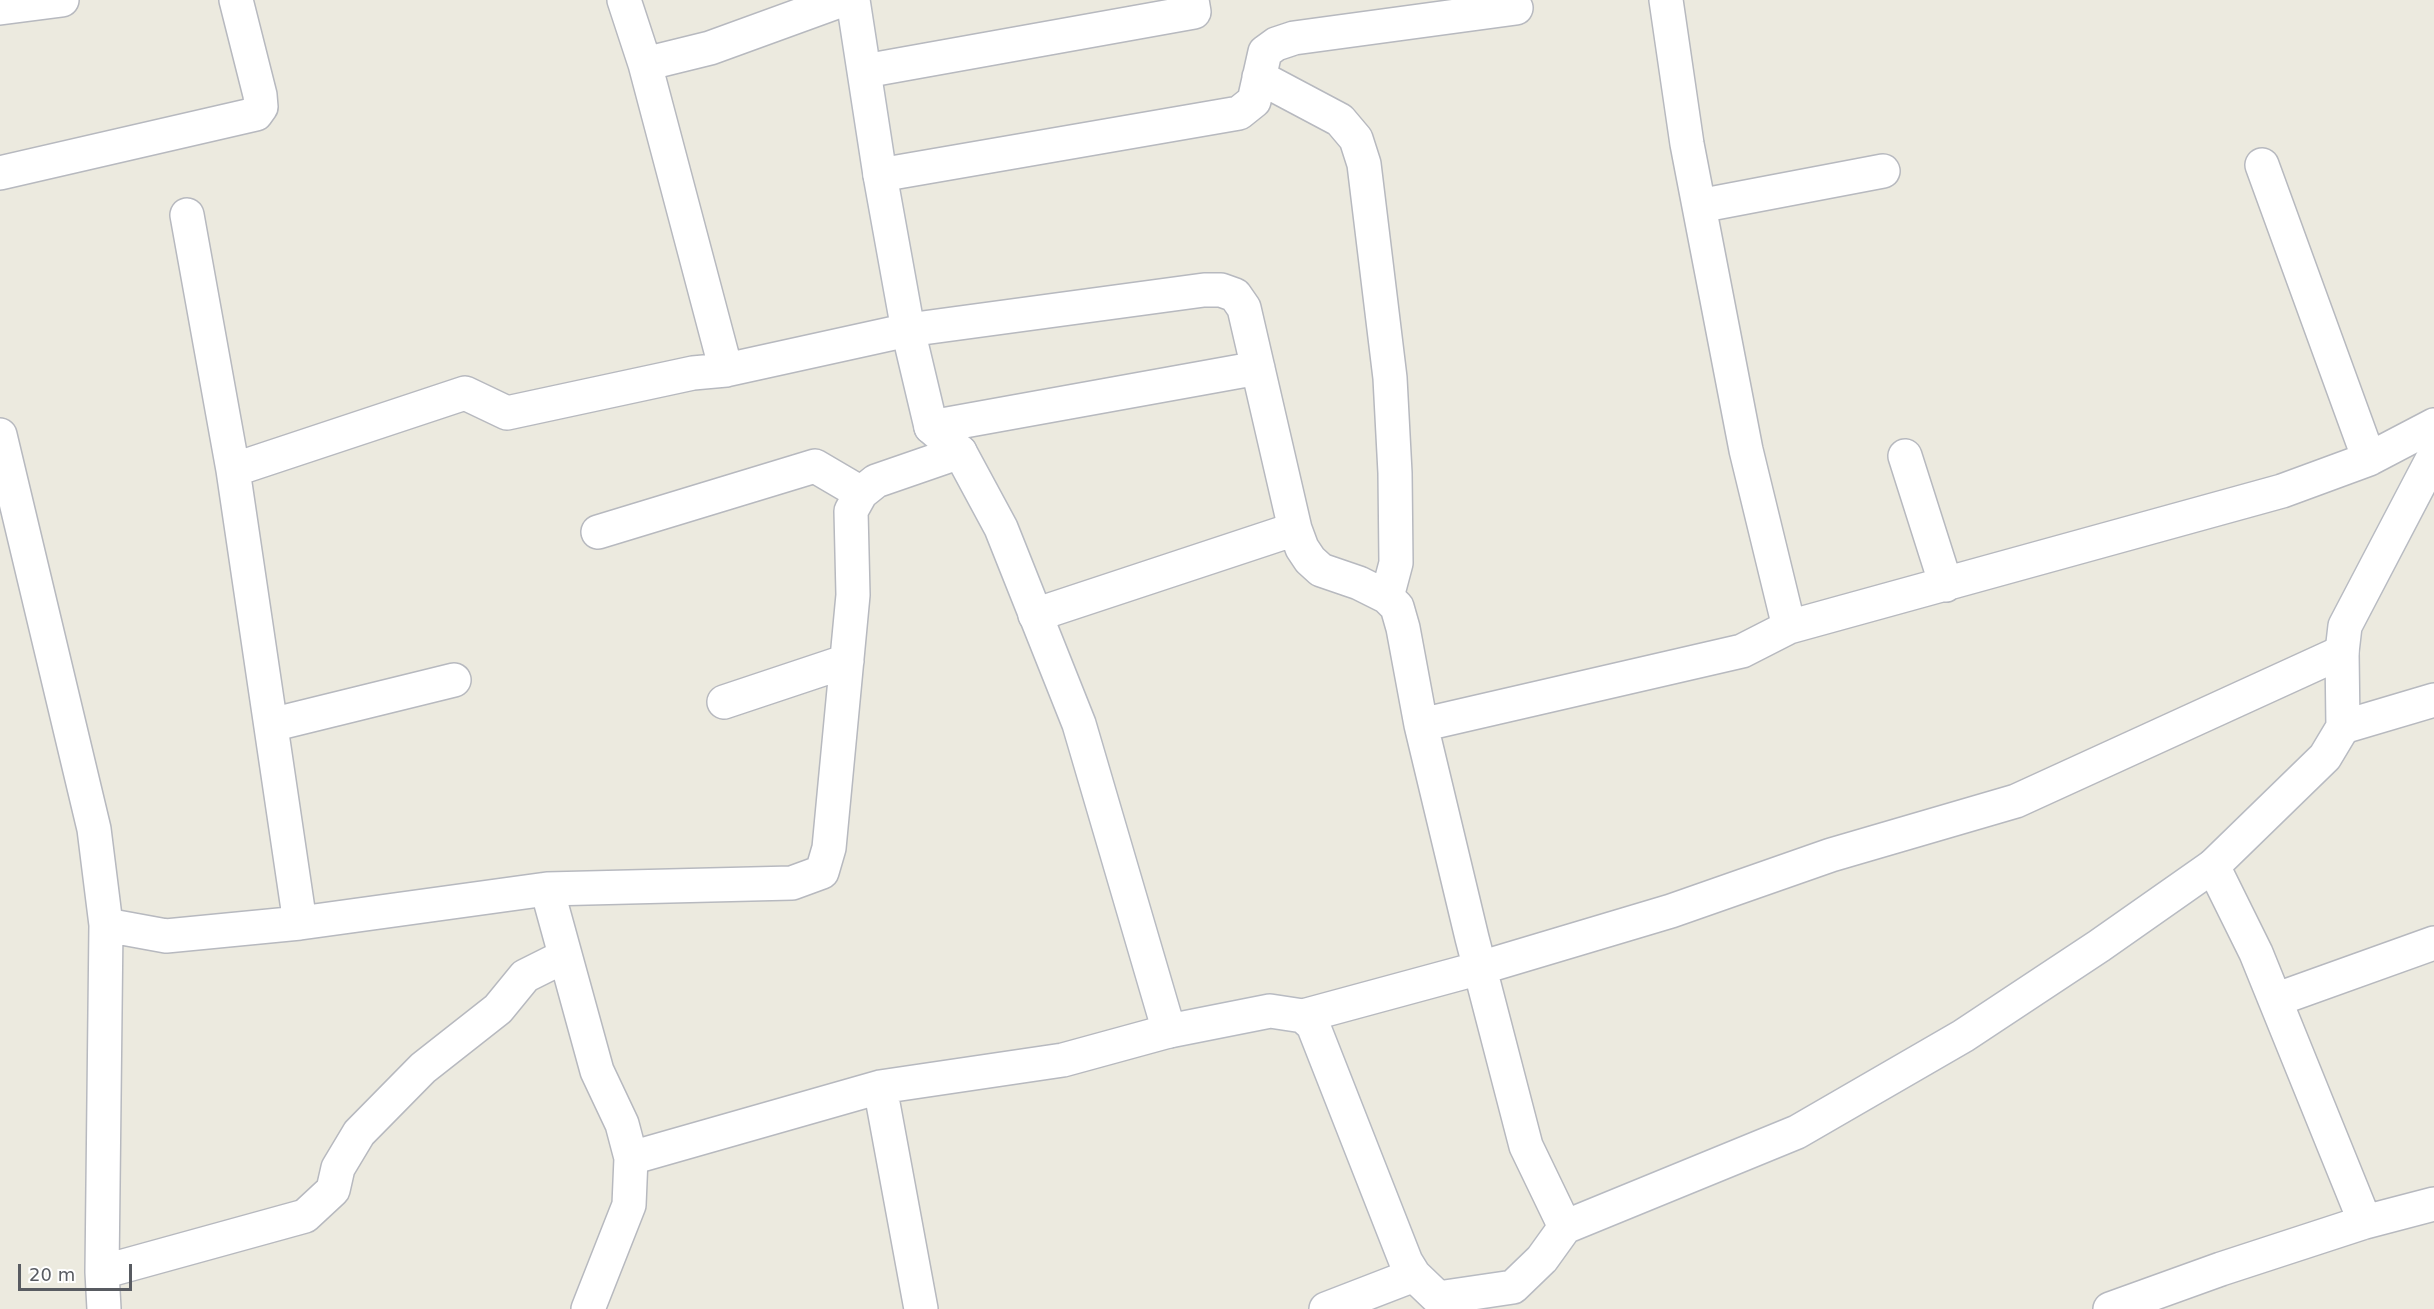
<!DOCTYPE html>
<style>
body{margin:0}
#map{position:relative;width:2434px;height:1309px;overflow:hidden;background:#eceadf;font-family:"DejaVu Sans",sans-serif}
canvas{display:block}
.scale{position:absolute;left:18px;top:1264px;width:114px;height:27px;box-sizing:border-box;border:3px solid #585b61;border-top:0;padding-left:8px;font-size:18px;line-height:21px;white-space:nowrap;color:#585b61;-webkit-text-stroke:4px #fff;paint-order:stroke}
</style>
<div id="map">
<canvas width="2434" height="1309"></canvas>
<div class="scale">20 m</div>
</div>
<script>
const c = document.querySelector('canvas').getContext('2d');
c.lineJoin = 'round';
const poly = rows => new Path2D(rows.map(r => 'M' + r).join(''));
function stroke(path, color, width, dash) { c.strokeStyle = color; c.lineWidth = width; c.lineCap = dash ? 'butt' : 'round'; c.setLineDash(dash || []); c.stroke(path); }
const street = poly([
 [624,0,645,64,710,48,842,0],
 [1666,0,1687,144,1746,450,1789,627],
 [0,8,62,0],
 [645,64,726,370],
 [865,71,1194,12,1192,0],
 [1259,77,1340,120,1356,139,1364,164,1390,378,1395,473,1396,563,1387,597],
 [2262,165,2369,459],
 [0,173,256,114,261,107,260,95,236,0],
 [880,175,1239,113,1254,101,1265,52,1276,44,1294,38,1516,8],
 [1699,206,1883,171],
 [187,215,233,470],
 [931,427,1258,368],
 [0,435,94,829,106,925],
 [1905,456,1946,585],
 [598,532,815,466,861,493],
 [1035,615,1295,529],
 [724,702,847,661],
 [271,725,454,680],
 [1421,725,1742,651,1789,627,2282,491,2369,459,2434,425],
 [2343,727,2434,700],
 [2213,866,2256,953,2365,1222],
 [547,889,597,1071,622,1124,631,1158,629,1205,588,1309],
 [300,923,233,470,465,393,507,413,693,373,726,370,908,330,1204,290,1221,290,1235,295,1244,308,1295,529,1302,548,1310,560,1321,570,1359,583,1387,597,1397,607,1403,628,1421,725,1472,938,1526,1146,1565,1227],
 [2275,1000,2434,943],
 [1303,1016,1480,968,1671,911,1831,855,2016,801,2342,652],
 [880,1087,921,1309],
 [631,1158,880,1087,1063,1060,1169,1031],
 [102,1272,305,1216,333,1190,338,1168,359,1133,423,1068,498,1009,525,976,565,956],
 [104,1309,102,1272,106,925,166,936,300,923,547,889,792,883,822,872,829,848,853,595,851,511,861,493,876,481,960,452],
 [2110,1309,2221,1269,2365,1222,2434,1204]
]);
const secondary = poly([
 [853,0,880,175,908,330,931,427,960,452,1001,528,1079,724,1169,1031,1270,1011,1303,1016,1313,1025,1406,1262,1414,1275,1438,1298,1513,1287,1542,1259,1565,1227,1797,1132,1963,1036,2099,946,2213,866,2325,757,2343,727,2342,652,2345,626,2434,456],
 [1326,1309,1414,1275]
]);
stroke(street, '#b7b9bf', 36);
stroke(secondary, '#b8bbc2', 36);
stroke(street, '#fff', 33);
stroke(secondary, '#fff', 33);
</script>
